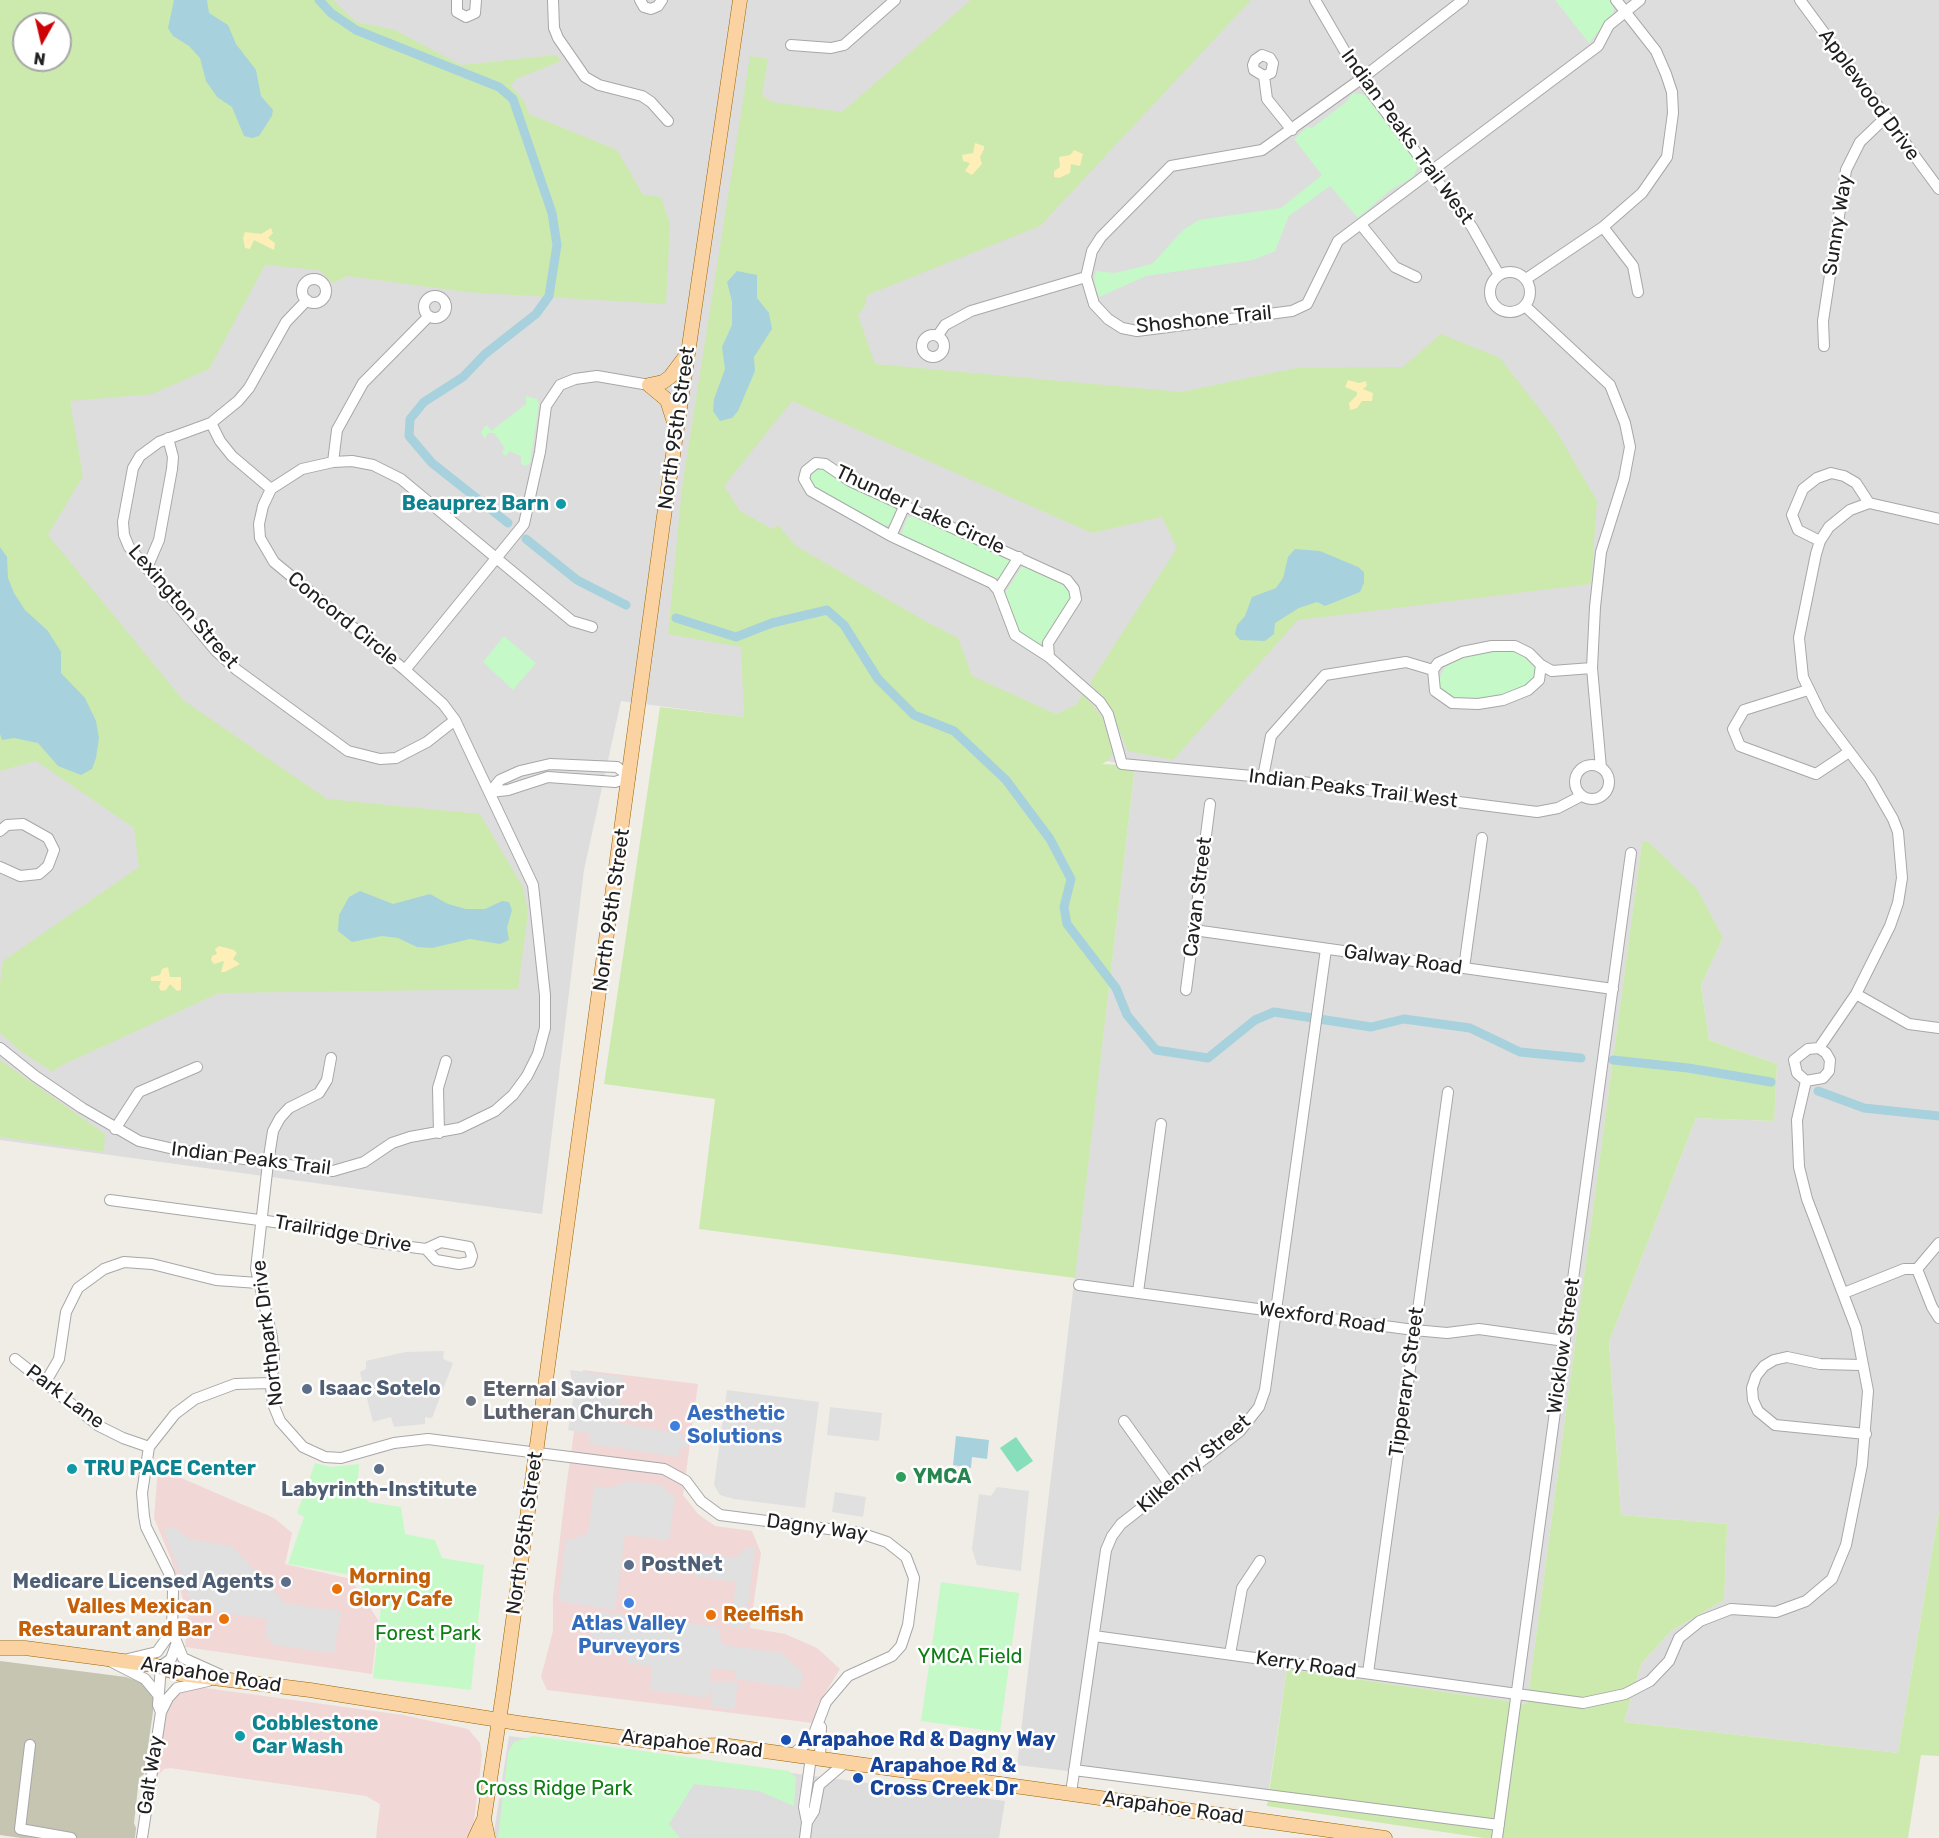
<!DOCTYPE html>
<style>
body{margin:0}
#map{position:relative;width:1939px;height:1838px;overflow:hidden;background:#f0ede6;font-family:Rubik,sans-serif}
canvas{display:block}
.north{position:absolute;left:12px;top:12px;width:60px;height:60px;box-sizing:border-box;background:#fff;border:2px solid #a6a6a6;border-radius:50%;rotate:188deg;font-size:16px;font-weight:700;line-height:24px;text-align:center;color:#202020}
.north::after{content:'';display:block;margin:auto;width:21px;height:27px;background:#ce0206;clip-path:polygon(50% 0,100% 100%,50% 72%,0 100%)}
</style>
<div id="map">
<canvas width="1939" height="1838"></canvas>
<div class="north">N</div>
</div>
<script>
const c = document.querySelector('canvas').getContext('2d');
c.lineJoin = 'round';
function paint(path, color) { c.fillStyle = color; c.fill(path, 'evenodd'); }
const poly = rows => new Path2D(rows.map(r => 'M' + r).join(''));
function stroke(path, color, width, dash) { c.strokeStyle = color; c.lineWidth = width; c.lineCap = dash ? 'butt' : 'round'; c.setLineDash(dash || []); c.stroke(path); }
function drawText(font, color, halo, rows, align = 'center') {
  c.font = font + ' Rubik,sans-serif'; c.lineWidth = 5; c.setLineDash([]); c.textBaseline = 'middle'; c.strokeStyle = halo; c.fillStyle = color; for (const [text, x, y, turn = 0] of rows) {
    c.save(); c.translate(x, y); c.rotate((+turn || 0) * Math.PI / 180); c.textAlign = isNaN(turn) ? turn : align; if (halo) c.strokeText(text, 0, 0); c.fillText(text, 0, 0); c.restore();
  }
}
paint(poly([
 [0,0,1939,0,1939,1511,1898,1753,1624,1722,1641,1664,1671,1631,1724,1600,1727,1524,1621,1515,1609,1342,1696,1118,1774,1121,1777,1064,1709,1040,1701,985,1723,938,1642,843,1527,1704,1287,1669,1268,1795,1017,1765,1135,766,1107,761,1100,764,621,701,584,870,542,1214,0,1140],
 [24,24,60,24,60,60,24,60],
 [509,1736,1005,1801,999,1838,493,1838]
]), '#dedddd');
paint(poly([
 [583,1370,698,1384,683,1495,698,1514,715,1526,752,1531,761,1553,750,1628,785,1634,817,1648,840,1669,818,1704,813,1723,547,1690,541,1677,553,1631,553,1597,566,1488],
 [158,1468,274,1518,292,1533,285,1564,351,1579,378,1620,372,1674,185,1647,188,1616,171,1559,154,1518],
 [198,1687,403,1715,468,1729,480,1743,482,1755,472,1838,376,1838,380,1804,366,1796,170,1768,164,1769,157,1776,168,1703,176,1692]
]), '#f1d7d6');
paint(poly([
 [0,1661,126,1677,147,1685,155,1698,144,1774,139,1778,134,1823,136,1828,135,1838,21,1838,0,1835]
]), '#c5c5b2');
paint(poly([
 [0,0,333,0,356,22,395,30,461,65,556,55,561,61,516,79,511,86,524,101,529,114,617,150,643,195,661,197,670,224,666,304,466,292,348,276,332,283,320,270,265,265,209,369,152,394,70,401,83,476,48,535,183,700,327,799,480,814,523,887,528,913,518,989,219,993,58,1067,53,1072,23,1053,0,1033,0,984,3,961,139,867,134,828,36,761,0,771],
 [24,24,60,24,60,60,24,60],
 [971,0,1251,0,1040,226,867,295,865,306,858,315,875,364,1181,392,1296,368,1403,367,1441,334,1500,358,1555,429,1597,501,1591,584,1298,620,1173,760,1128,751,1108,704,1090,683,1177,548,1162,517,1092,533,792,401,724,486,740,511,772,529,778,525,796,546,925,621,958,638,972,676,1056,714,1076,705,1083,694,1102,717,1113,752,1109,760,1102,764,1135,766,1075,1278,699,1229,715,1099,604,1084,660,707,744,717,741,647,668,634,682,488,750,56,768,59,762,95,771,102,842,112],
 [1642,842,1648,842,1697,889,1723,938,1701,985,1709,1040,1777,1064,1774,1121,1696,1118,1609,1342,1621,1515,1727,1524,1724,1600,1671,1631,1641,1664,1624,1722,1898,1753,1939,1511,1939,1756,1921,1755,1908,1838,1484,1838,1267,1806,1287,1669,1527,1704],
 [0,1060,105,1134,104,1152,0,1137]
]), '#cceaad');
paint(poly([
 [975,143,984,146,984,149,980,157,982,164,972,175,965,171,970,163,963,161,962,155,973,153],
 [1074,150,1083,154,1080,166,1071,164,1070,173,1059,178,1054,177,1054,171,1060,167,1059,157,1070,155],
 [271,228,273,233,268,238,275,243,274,250,254,240,250,249,245,248,243,238,245,232,261,234],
 [1348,380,1359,383,1366,381,1367,386,1363,389,1373,393,1372,401,1362,401,1357,408,1350,410,1349,403,1357,395,1357,392,1345,387],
 [219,946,234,950,237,953,233,959,240,964,225,972,221,972,224,961,214,964,211,960,212,956,217,954,215,949],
 [168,967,170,977,181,977,181,990,177,991,170,984,166,990,161,991,159,987,161,981,151,981,151,977,160,975,162,969]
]), '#feeeb7');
paint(poly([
 [1555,0,1609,0,1614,8,1613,14,1589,43],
 [1353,93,1365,95,1419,165,1413,177,1389,191,1358,218,1330,186,1289,216,1275,251,1253,260,1146,276,1099,297,1094,280,1096,271,1115,273,1152,264,1183,230,1199,220,1281,208,1322,175,1294,139,1307,127,1312,128,1346,102],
 [526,396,537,399,539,404,530,463,526,466,521,464,521,456,509,451,506,457,502,452,505,448,494,433,488,433,485,439,481,433,484,427,487,425,491,431,526,404],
 [820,468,894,505,897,511,891,524,881,527,818,490,812,482,811,475],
 [916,516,1006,555,1010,561,1003,576,993,579,901,535,907,518],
 [1025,565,1062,582,1069,588,1072,602,1045,641,1039,644,1017,630,1005,593,1021,568],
 [504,636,536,663,513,690,483,662],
 [1496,649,1522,651,1535,662,1537,672,1532,682,1518,692,1478,701,1450,698,1442,693,1438,681,1445,667,1469,655],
 [315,1463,331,1467,359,1464,357,1491,369,1502,401,1507,405,1534,435,1540,442,1558,484,1565,471,1690,373,1678,381,1607,351,1575,288,1564,304,1517,297,1513],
 [941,1582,1019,1593,1000,1732,921,1721],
 [533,1736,789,1771,796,1778,794,1806,759,1791,694,1784,669,1824,680,1838,498,1838,508,1753,514,1742]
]), '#c5f9c8');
paint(poly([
 [1016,1437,1033,1461,1017,1472,1000,1448]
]), '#86deba');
paint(poly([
 [444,1351,443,1359,453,1363,432,1418,425,1417,425,1424,394,1427,391,1417,373,1422,360,1372,366,1369,366,1361,405,1352],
 [570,1370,623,1377,618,1423,682,1434,681,1439,687,1441,687,1447,680,1448,678,1457,620,1448,620,1443,617,1448,590,1444,589,1434,568,1430,574,1394],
 [727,1390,819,1402,805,1508,734,1499,720,1495,714,1485],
 [830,1407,882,1413,879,1441,827,1435],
 [630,1481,664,1486,669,1494,675,1495,669,1540,625,1535,615,1610,558,1601,566,1539,574,1539,588,1533,594,1486,609,1488],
 [997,1487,1029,1491,1021,1571,977,1565,972,1549,979,1494,991,1496],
 [835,1492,866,1497,863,1517,832,1512],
 [174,1527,190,1539,232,1546,286,1604,341,1611,334,1653,271,1645,271,1639,265,1638,267,1619,193,1609,164,1530],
 [747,1547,755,1548,745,1629,730,1627,736,1582,694,1576,698,1552,735,1558],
 [596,1611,718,1627,723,1645,782,1653,803,1673,800,1689,735,1679,736,1671,712,1668,710,1681,738,1681,734,1710,711,1707,712,1693,708,1692,708,1698,650,1690,652,1667,628,1663,628,1655,596,1650,591,1642]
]), '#e0e0e0');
paint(poly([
 [174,0,207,0,209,13,228,25,236,44,256,70,261,96,273,110,272,116,259,136,252,138,244,136,232,107,217,97,206,81,200,58,189,46,173,36,168,28],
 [737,271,757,275,757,298,769,313,772,329,754,357,755,371,738,411,732,418,720,421,713,411,714,399,725,369,722,347,732,325,732,302,727,282],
 [0,547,7,557,8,578,14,593,25,610,48,631,61,652,61,673,85,698,96,721,99,738,96,758,92,769,81,775,58,766,38,743,14,738,2,740,0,734],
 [1295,549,1320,551,1358,567,1364,572,1364,583,1360,592,1325,606,1317,602,1299,608,1275,623,1274,634,1265,641,1240,640,1235,634,1237,625,1245,616,1252,597,1276,588,1283,578,1288,557],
 [360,891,393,904,430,894,448,904,466,909,485,909,502,901,509,902,512,910,507,928,509,940,500,944,470,939,432,948,417,947,398,938,382,936,352,942,338,931,339,915,349,897],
 [956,1436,989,1440,987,1459,972,1457,971,1468,953,1465]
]), '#a7d2dd');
stroke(poly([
 [319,0,331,13,356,30,499,87,513,99,552,213,557,245,549,296,536,314,485,354,463,377,424,402,410,419,409,436,432,463,508,523],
 [526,539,577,580,626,605],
 [676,618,736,637,772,623,827,610,844,625,878,679,914,715,954,731,1006,780,1050,839,1071,879,1064,907,1067,924,1116,988,1127,1015,1156,1050,1208,1058,1255,1020,1274,1012,1371,1027,1404,1019,1470,1028,1520,1052,1581,1058],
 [1613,1060,1688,1068,1771,1082],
 [1818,1091,1864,1108,1939,1116]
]), '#a7d2dd', 9);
const minor = poly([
 [457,0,457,12,466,17,475,13,476,0],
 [553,0,554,28,558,38,585,77,599,85,642,96,651,102,668,121],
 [640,0,644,7,651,9,658,6,662,0],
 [1315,0,1361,79,1472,227,1499,275],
 [1463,0,1361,79,1262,150,1171,166,1101,237,1092,251,1086,277,1094,304,1108,319,1122,328,1137,331,1292,311,1307,304,1338,241,1598,46,1609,25,1640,0],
 [1800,0,1939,189],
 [791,45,831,48,844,45,895,0],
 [1264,76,1254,70,1253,65,1255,60,1262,55,1270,58,1273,63,1271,73,1264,76,1267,99,1292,130],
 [1362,226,1395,267,1416,277],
 [1603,227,1633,266,1638,292],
 '1490 292a20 20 0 1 1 40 0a20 20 0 1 1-40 0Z',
 [1526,279,1603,227,1642,193,1667,157,1673,113,1672,92,1666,74,1656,51,1616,0],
 '302 291a12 12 0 1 1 24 0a12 12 0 1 1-24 0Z',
 '424 307a11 11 0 1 1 22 0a11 11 0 1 1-22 0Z',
 [307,300,286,322,249,388,238,401,211,423,159,442,140,456,133,468,123,522,124,535,129,547,216,651,237,670,348,751,380,759,396,758,427,742,455,720],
 [1525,306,1610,385,1625,423,1630,447,1624,479,1601,552,1595,607,1592,668,1601,768],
 [938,335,945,325,971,311,1086,277],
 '922 346a11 11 0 1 1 22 0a11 11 0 1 1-22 0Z',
 [1824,346,1823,321,1846,170,1860,142,1885,118],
 [211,423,220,441,232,456,271,489],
 [333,462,337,430,363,383,428,317],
 [891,536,904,507],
 [1820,541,1798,530,1792,515,1803,489,1817,478,1831,473,1844,476,1856,483,1869,503],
 [147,568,159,540,172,469,173,457,168,438],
 [998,590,1019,557],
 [1049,657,1048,643,1076,599,1074,589,1067,580,850,481,825,464,816,463,806,471,804,479,811,491,891,536,992,583,998,590,1015,635,1049,657,1100,702,1108,714,1122,764,1263,777,1537,812,1558,808,1581,796],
 [1541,665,1539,680,1528,690,1503,700,1478,704,1452,703,1435,691,1433,670,1438,663,1462,652,1492,646,1515,646,1529,653,1541,665,1552,671,1592,668],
 [405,670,524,524,540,452,546,406,560,385,575,379,597,376,649,385],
 [1808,690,1744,710,1733,729,1740,746,1816,774,1849,752],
 '1575 782a17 17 0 1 1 34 0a17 17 0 1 1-34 0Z',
 [1263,777,1271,736,1325,675,1406,662,1433,670],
 [490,792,500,780,520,771,550,764,617,767,630,777],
 [490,792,508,790,548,777,615,782,630,777],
 [0,831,7,825,23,824,48,838,54,850,48,866,39,874,20,876,0,867],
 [1194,930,1613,989],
 [1464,968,1482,838],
 [1186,990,1210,804],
 [1856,994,1909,1024,1939,1028],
 [0,1048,35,1076,82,1108,139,1141,178,1150,333,1171,364,1162,392,1143,410,1137,460,1128,495,1111,513,1095,527,1076,538,1054,545,1028,545,995,533,885,455,720,443,704,405,670,274,562,260,538,259,524,263,506,271,489,302,469,333,462,352,461,373,465,401,479,572,621,592,627],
 [1819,1048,1856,994,1890,926,1898,903,1902,878,1898,832,1893,819,1870,779,1821,714,1803,677,1799,638,1816,554,1820,541,1829,527,1850,510,1869,503,1939,519],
 [331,1058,327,1080,319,1093,289,1108,280,1118,273,1131,268,1163,256,1269,272,1337,274,1359,271,1387,273,1404,280,1421,303,1447,325,1457,341,1458,394,1443,428,1439,664,1469,686,1481,701,1501,720,1515,860,1533,887,1542,906,1557,914,1578,908,1625,901,1646,892,1656,848,1676,826,1702,812,1739,793,1754],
 [1806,1081,1823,1078,1829,1071,1830,1060,1826,1053,1819,1048],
 [1806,1081,1797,1073,1794,1060,1808,1049,1819,1048],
 [115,1129,139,1092,197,1067],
 [439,1133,438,1088,446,1061],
 [110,1200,326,1229,372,1242,426,1249],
 [441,1242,469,1247,472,1256,470,1262,459,1264,436,1260,426,1249,441,1242],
 [1939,1243,1917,1269,1932,1307,1939,1318],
 [1079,1285,1414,1330,1447,1333,1479,1329,1565,1341],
 [1138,1292,1161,1124],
 [1844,1293,1904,1269,1917,1269],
 [15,1359,99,1426,123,1438,149,1447],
 [1862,1365,1820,1364,1787,1357,1774,1360,1764,1366,1756,1376,1752,1388,1753,1400,1758,1411,1775,1425,1866,1434],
 [45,1383,59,1359,66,1312,78,1288,104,1269,124,1262,152,1264,216,1280,258,1283],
 [1124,1421,1170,1485],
 [172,1631,183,1658,223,1676],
 [1094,1636,1583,1703,1625,1694,1650,1681,1669,1661,1679,1638,1700,1621,1731,1609,1776,1612,1806,1601,1832,1579,1846,1545,1862,1465,1868,1391,1856,1328,1807,1199,1799,1167,1797,1120,1806,1081],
 [1230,1654,1242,1588,1260,1561],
 [128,1659,157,1652,172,1631,173,1591,169,1573,146,1527,144,1516,142,1493,149,1447,175,1414,195,1399,235,1384,271,1383],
 [110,1661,145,1679,159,1696],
 [1368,1673,1448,1092],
 [161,1712,158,1705,161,1666,171,1659,176,1645],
 [30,1745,20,1829,71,1838],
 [820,1758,821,1727],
 [1074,1770,1499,1825],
 [1071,1793,1106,1550,1112,1536,1121,1524,1240,1431,1259,1407,1265,1390,1326,949],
 [807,1822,814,1811,819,1785,846,1762],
 [142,1838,161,1712,168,1698,177,1688,208,1681],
 [805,1838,807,1822,804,1807,811,1757],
 [1497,1838,1631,853]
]);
const major = poly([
 [649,385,667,400,675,425],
 [649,385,663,382,670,377,685,357],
 [0,1648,25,1648,153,1665,181,1674,310,1690,518,1723,686,1746,722,1745,1385,1838],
 [484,1819,488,1838],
 [475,1838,484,1819,503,1694,663,523,740,0]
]);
stroke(minor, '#a7a7a7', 12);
stroke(major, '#9a6502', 15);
stroke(minor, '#fff', 10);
stroke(major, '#fbd2a1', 14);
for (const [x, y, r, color] of [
 [561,504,6,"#0f9aa8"],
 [307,1389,6,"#5c6f8a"],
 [471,1401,6,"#6b7280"],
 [675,1426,6,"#3f7fe0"],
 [72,1469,6,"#0f9aa8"],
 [379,1469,6,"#5c6f8a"],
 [901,1477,6,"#2e9e5b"],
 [629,1565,6,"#5c6f8a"],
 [286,1582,6,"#5c6f8a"],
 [337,1589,6,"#e8710a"],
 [629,1603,6,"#3f7fe0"],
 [711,1615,6,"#e8710a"],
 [224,1619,6,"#e8710a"],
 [240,1736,6,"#0f9aa8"],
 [786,1740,6,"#1a4fb4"],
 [858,1778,6,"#1a4fb4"]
]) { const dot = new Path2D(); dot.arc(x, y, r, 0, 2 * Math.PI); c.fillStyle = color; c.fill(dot); stroke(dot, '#fff', 2); }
drawText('20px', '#202020', '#fff', [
 ["Applewood Drive",1869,95,54],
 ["Indian Peaks Trail West",1407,137,54],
 ["Sunny Way",1838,225,-81],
 ["Shoshone Trail",1204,320,-6],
 ["North 95th Street",677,428,-82],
 ["Thunder Lake Circle",920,510,25],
 ["Lexington Street",183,607,49],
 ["Concord Circle",343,619,39],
 ["Indian Peaks Trail West",1353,789,7],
 ["Cavan Street",1198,897,-83],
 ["North 95th Street",612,910,-82],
 ["Galway Road",1403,960,8],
 ["Indian Peaks Trail",251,1159,7],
 ["Trailridge Drive",343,1234,10],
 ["Wexford Road",1322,1318,8],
 ["Northpark Drive",268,1333,-97],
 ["Wicklow Street",1564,1346,-82],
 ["Tipperary Street",1407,1382,-82],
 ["Park Lane",65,1397,37],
 ["Kilkenny Street",1194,1464,-40],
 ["Dagny Way",817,1528,8],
 ["North 95th Street",525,1533,-82],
 ["Kerry Road",1306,1665,8],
 ["Arapahoe Road",211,1675,9],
 ["Arapahoe Road",692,1744,6],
 ["Galt Way",151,1775,-81],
 ["Arapahoe Road",1173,1808,8]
]);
drawText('bold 20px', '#0d838f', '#fff', [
 ["Beauprez Barn",549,504,"right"],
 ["TRU PACE Center",84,1469],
 ["Cobblestone",252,1724],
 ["Car Wash",252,1747]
], 'left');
drawText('bold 20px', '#4e5e75', '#fff', [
 ["Isaac Sotelo",319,1389],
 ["Labyrinth-Institute",379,1490,"center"],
 ["PostNet",641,1565],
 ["Medicare Licensed Agents",274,1582,"right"]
], 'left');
drawText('bold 20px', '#5b616d', '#fff', [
 ["Eternal Savior",483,1390],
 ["Lutheran Church",483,1413]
], 'left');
drawText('bold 20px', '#366cbe', '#fff', [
 ["Aesthetic",687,1414],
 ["Solutions",687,1437],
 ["Atlas Valley",629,1624,"center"],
 ["Purveyors",629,1647,"center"]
], 'left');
drawText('bold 20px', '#27864d', '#fff', [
 ["YMCA",913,1477]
], 'left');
drawText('bold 20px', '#c56008', '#fff', [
 ["Morning",349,1577],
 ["Glory Cafe",349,1600],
 ["Valles Mexican",212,1607,"right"],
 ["Restaurant and Bar",212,1630,"right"],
 ["Reelfish",723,1615]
], 'left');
drawText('20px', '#0d7f14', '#fff', [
 ["Forest Park",428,1634],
 ["YMCA Field",970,1657],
 ["Cross Ridge Park",554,1789]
]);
drawText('bold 20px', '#164399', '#fff', [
 ["Arapahoe Rd & Dagny Way",798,1740],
 ["Arapahoe Rd &",870,1766],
 ["Cross Creek Dr",870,1789]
], 'left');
</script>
